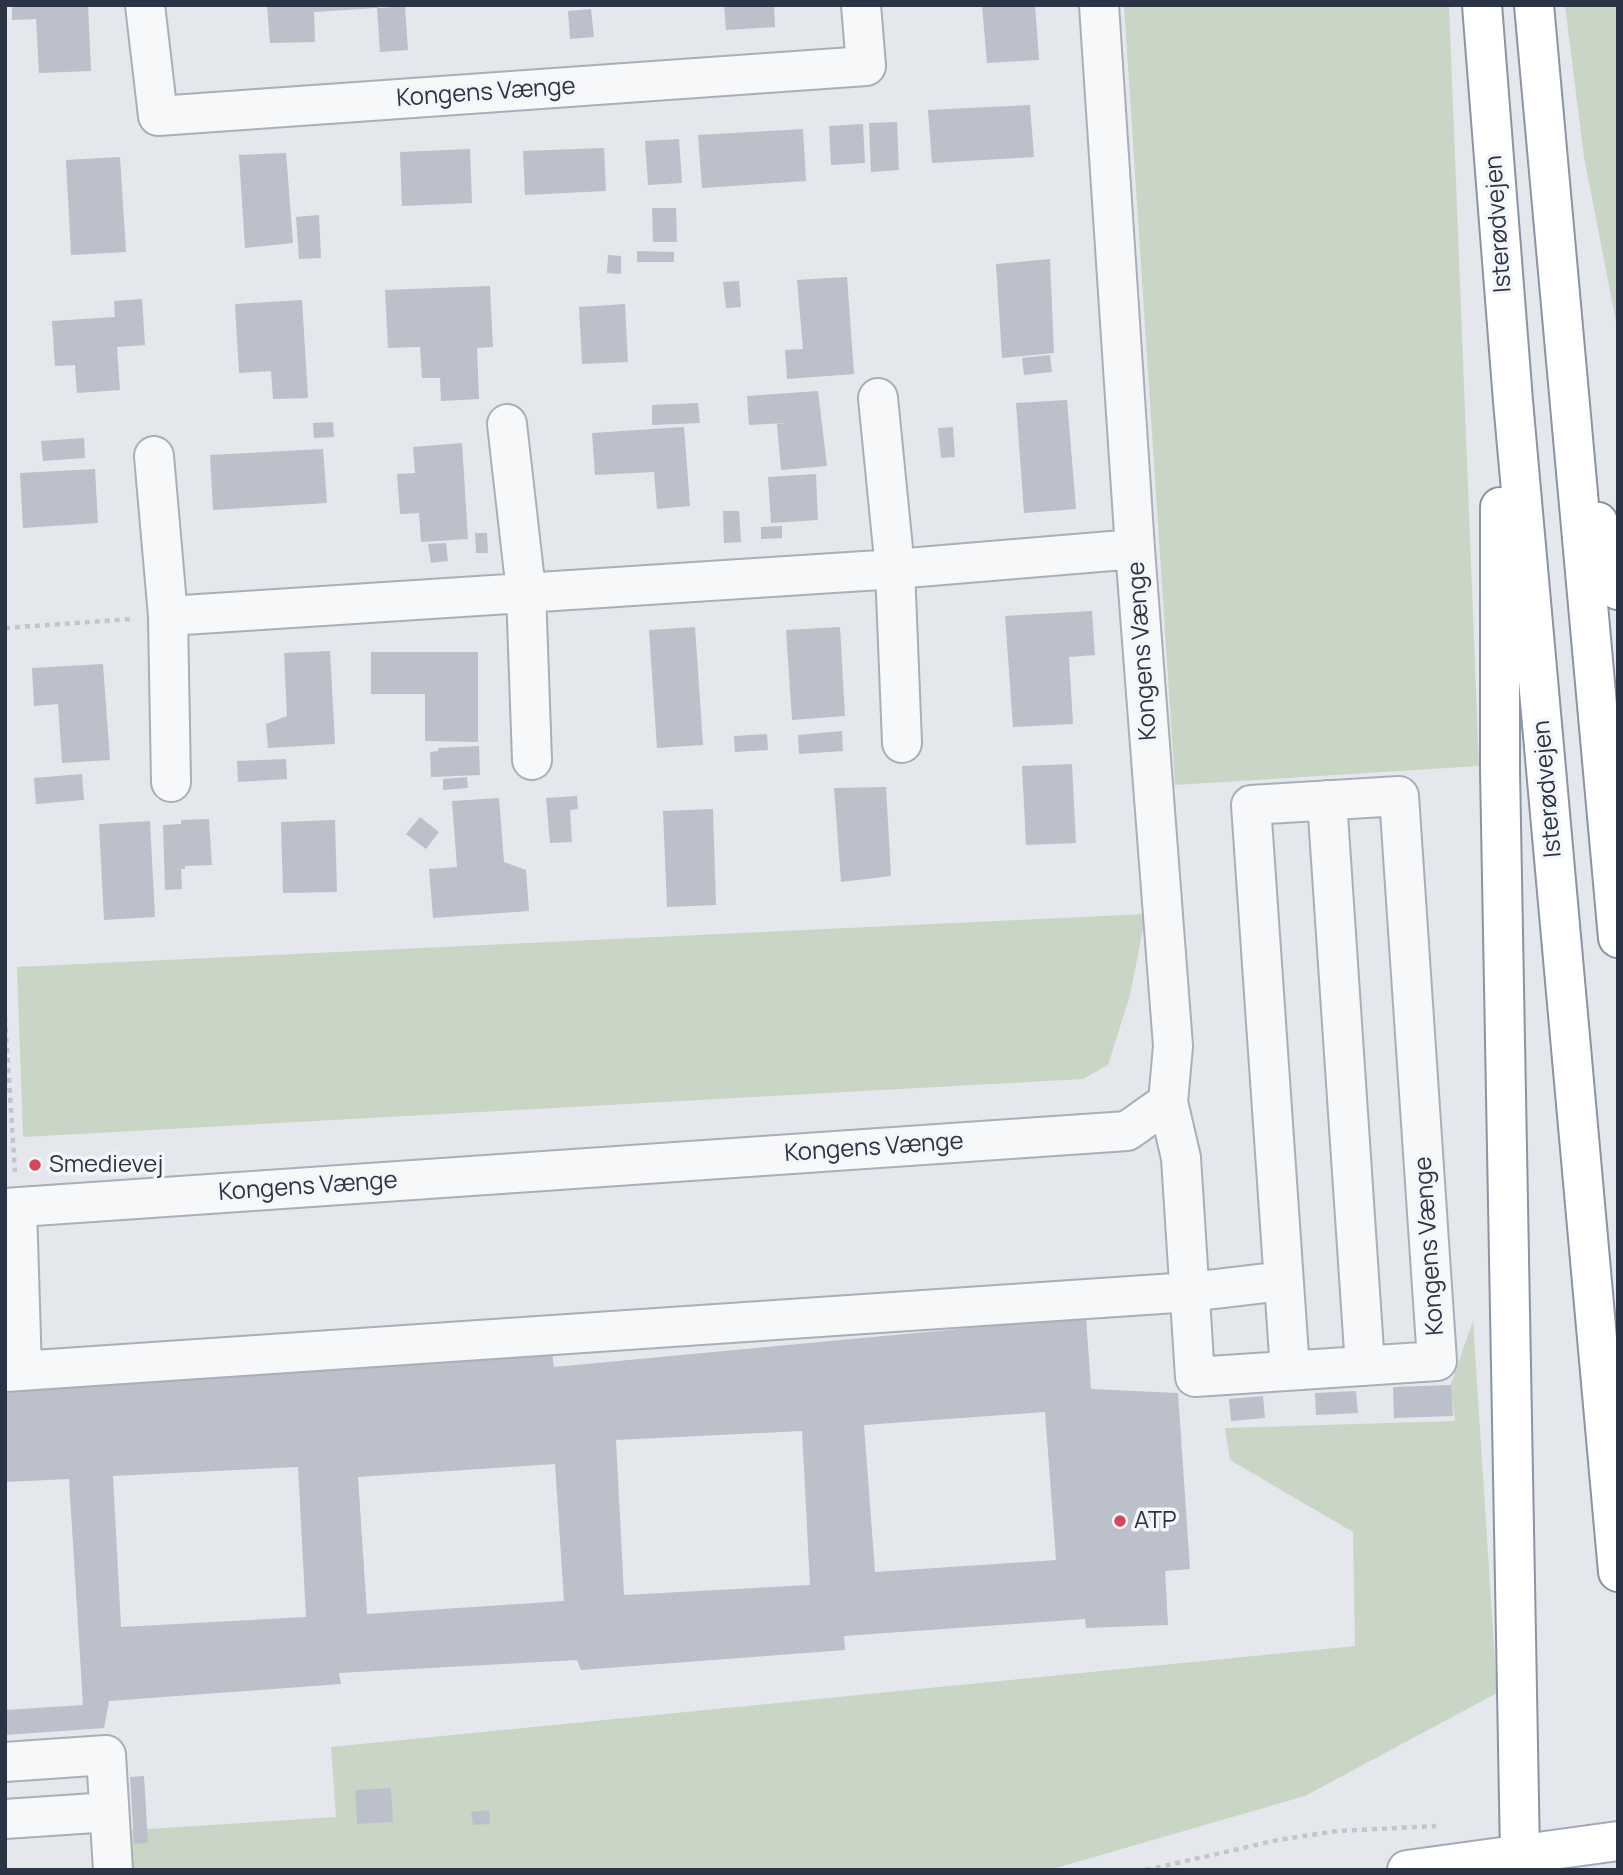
<!DOCTYPE html>
<meta charset="utf-8">
<style>
body{margin:0}
#map{position:relative;width:1623px;height:1875px;overflow:hidden;background:#e4e7ec;font-family:Manrope,sans-serif}
canvas{display:block}
.frame{position:absolute;inset:0;border:7px solid #2b3445;pointer-events:none}
</style>
<div id="map">
<canvas width="1623" height="1875"></canvas>
<div class="frame"></div>
</div>
<script>
const c = document.querySelector('canvas').getContext('2d');
c.lineJoin = 'round';
function paint(path, color) { c.fillStyle = color; c.fill(path, 'evenodd'); }
const poly = rows => new Path2D(rows.map(r => 'M' + r).join(''));
function stroke(path, color, width, dash) { c.strokeStyle = color; c.lineWidth = width; c.lineCap = dash ? 'butt' : 'round'; c.setLineDash(dash || []); c.stroke(path); }
function drawText(font, color, halo, rows, align = 'center') {
  c.font = font + ' Manrope,sans-serif'; c.lineWidth = 7; c.setLineDash([]); c.textBaseline = 'middle'; c.strokeStyle = halo; c.fillStyle = color; for (const [text, x, y, turn = 0] of rows) {
    c.save(); c.translate(x, y); c.rotate((+turn || 0) * Math.PI / 180); c.textAlign = isNaN(turn) ? turn : align; if (halo) c.strokeText(text, 0, 0); c.fillText(text, 0, 0); c.restore();
  }
}
paint(poly([
 [1124,5,1449,5,1479,766,1175,785],
 [1565,5,1618,5,1618,332,1584,157],
 [1146,914,1130,995,1108,1065,1083,1079,23,1137,17,967],
 [1473,1321,1497,1693,1305,1796,1049,1870,127,1870,132,1830,336,1817,331,1747,1355,1646,1353,1532,1230,1460,1225,1428,1455,1421,1450,1386]
]), '#c9d6c5');
paint(poly([
 [12,5,88,5,91,71,39,73,36,19,12,20],
 [267,5,379,5,379,8,405,6,408,50,380,52,377,8,314,12,315,42,270,43],
 [724,5,774,5,775,27,726,30],
 [982,5,1035,5,1039,60,987,63],
 [591,9,594,37,570,39,568,11],
 [1030,105,1034,157,932,163,928,110],
 [897,122,899,170,871,172,869,123],
 [863,124,865,163,831,165,829,126],
 [803,129,806,181,702,188,698,135],
 [679,139,682,183,648,185,645,141],
 [604,148,606,191,525,195,523,151],
 [470,149,472,203,402,206,400,152],
 [286,153,293,243,245,248,239,155],
 [120,157,126,252,71,255,66,160],
 [652,208,676,208,677,242,653,242],
 [319,215,321,258,299,259,296,217],
 [637,251,674,252,674,262,637,262],
 [608,255,621,256,621,274,607,273],
 [1050,259,1054,353,1002,358,996,264],
 [847,277,854,374,787,379,785,350,803,349,797,280],
 [739,281,741,307,726,308,723,282],
 [490,286,493,347,477,348,479,399,441,401,440,378,422,378,420,347,388,348,385,290],
 [142,299,145,345,117,347,120,390,77,393,75,365,55,366,52,321,115,317,114,301],
 [302,300,308,398,273,399,271,371,239,373,235,304],
 [625,304,628,362,582,364,579,307],
 [1050,355,1052,372,1024,375,1022,358],
 [818,391,827,466,781,470,777,424,786,423,749,425,747,396],
 [1067,400,1076,509,1024,513,1016,403],
 [698,403,700,423,652,425,652,405],
 [333,422,334,437,314,438,313,423],
 [684,427,690,506,657,509,654,472,595,475,592,433],
 [953,427,955,457,941,458,938,428],
 [84,438,85,458,43,461,41,441],
 [462,443,468,539,421,542,419,513,400,514,397,474,415,473,413,447],
 [323,449,327,503,213,510,210,455],
 [95,469,98,523,23,528,20,473],
 [816,474,818,520,771,523,768,477],
 [723,511,739,511,741,542,724,543],
 [782,526,782,538,761,539,761,527],
 [475,533,487,533,488,553,476,553],
 [446,543,448,561,431,563,428,544],
 [1092,611,1095,655,1069,657,1073,724,1013,727,1005,616],
 [695,627,703,745,657,748,649,630],
 [840,627,845,716,792,720,786,630],
 [330,651,335,744,268,748,266,724,287,716,284,653],
 [371,652,478,652,478,742,425,741,425,694,371,694],
 [103,664,110,760,62,763,58,704,34,706,32,668],
 [842,731,843,751,799,754,798,735],
 [767,734,768,750,735,752,734,736],
 [479,746,480,775,431,777,430,752,438,751,438,748],
 [286,759,287,779,238,782,237,761],
 [1072,764,1076,843,1026,845,1022,766],
 [82,774,84,800,36,804,34,778],
 [467,777,468,788,443,790,443,779],
 [886,787,891,876,841,882,834,788],
 [577,796,578,809,570,810,572,842,550,843,546,798],
 [499,798,504,862,526,870,529,911,433,918,429,869,457,867,452,801],
 [713,809,716,905,667,907,663,811],
 [420,817,439,832,426,849,406,834],
 [209,819,212,865,185,866,185,869,181,869,182,889,165,890,163,825,181,824,181,820],
 [335,820,337,892,283,893,281,822],
 [150,821,155,917,104,920,99,824],
 [1086,1317,1091,1389,1178,1393,1190,1569,1165,1571,1168,1625,1086,1628,1085,1619,844,1636,845,1650,581,1670,577,1660,339,1673,341,1684,109,1701,104,1728,5,1735,5,1710,83,1705,69,1479,5,1482,5,1390,550,1339,554,1367],
 [1045,1412,1056,1560,875,1572,864,1425],
 [802,1431,810,1585,624,1595,616,1440],
 [555,1464,564,1601,367,1614,358,1477],
 [298,1467,306,1617,121,1627,113,1476],
 [1451,1385,1453,1416,1394,1418,1393,1387],
 [1356,1391,1358,1413,1316,1415,1315,1393],
 [1263,1396,1265,1418,1231,1421,1229,1399],
 [144,1776,148,1843,134,1844,130,1777],
 [391,1788,393,1822,357,1824,355,1790],
 [489,1810,490,1824,473,1825,471,1812]
]), '#bbc0ca');
const minor = poly([
 [145,5,158,116,866,66,861,5],
 [1099,5,1135,549,1173,1046,1168,1102,1181,1158,1195,1377,1437,1361,1399,796,1251,805,1290,1370],
 [878,398,895,569,902,743],
 [507,424,526,591,532,760],
 [154,456,168,616,171,782],
 [168,616,895,569,1135,549],
 [1327,800,1365,1366],
 [17,1207,22,1371],
 [5,1208,1127,1131,1168,1102],
 [5,1372,1190,1292,1283,1281],
 [5,1762,106,1755,113,1870],
 [5,1819,109,1812]
]);
const major = poly([
 [1407,1870,1618,1841]
]);
const highway = poly([
 [1482,5,1513,401,1618,1572],
 [1534,5,1618,938],
 [1500,507,1500,770,1520,1853,1522,1870],
 [1598,522,1618,590]
]);
stroke(minor, '#a9aeb7', 42);
stroke(major, '#a3abb8', 42);
stroke(highway, '#8b94a3', 42);
stroke(poly([
 [5,628,132,619],
 [5,1018,15,1172],
 [1146,1870,1278,1840,1337,1831,1436,1826]
]), '#c2c5cb', 4.5, [5, 5]);
stroke(minor, '#f7f8fa', 38);
stroke(major, '#fff', 38);
stroke(highway, '#fff', 38);
for (const [x, y, r, color] of [
 [35,1165,7,"#d1495b"],
 [1120,1521,7,"#d1495b"]
]) { const dot = new Path2D(); dot.arc(x, y, r, 0, 2 * Math.PI); c.fillStyle = color; c.fill(dot); stroke(dot, '#f4f6f9', 2.5); }
drawText('24px', '#2b3445', '#f4f6f9', [
 ["Kongens Vænge",486,93,-4],
 ["Isterødvejen",1499,224,-94],
 ["Kongens Vænge",1143,651,-94],
 ["Isterødvejen",1548,789,-95],
 ["Kongens Vænge",874,1148,-4],
 ["Kongens Vænge",308,1187,-4],
 ["Kongens Vænge",1430,1246,-94]
]);
drawText('24px', '#2b3445', '#f4f6f9', [
 ["Smedievej",49,1165],
 ["ATP",1134,1521]
], 'left');
</script>
